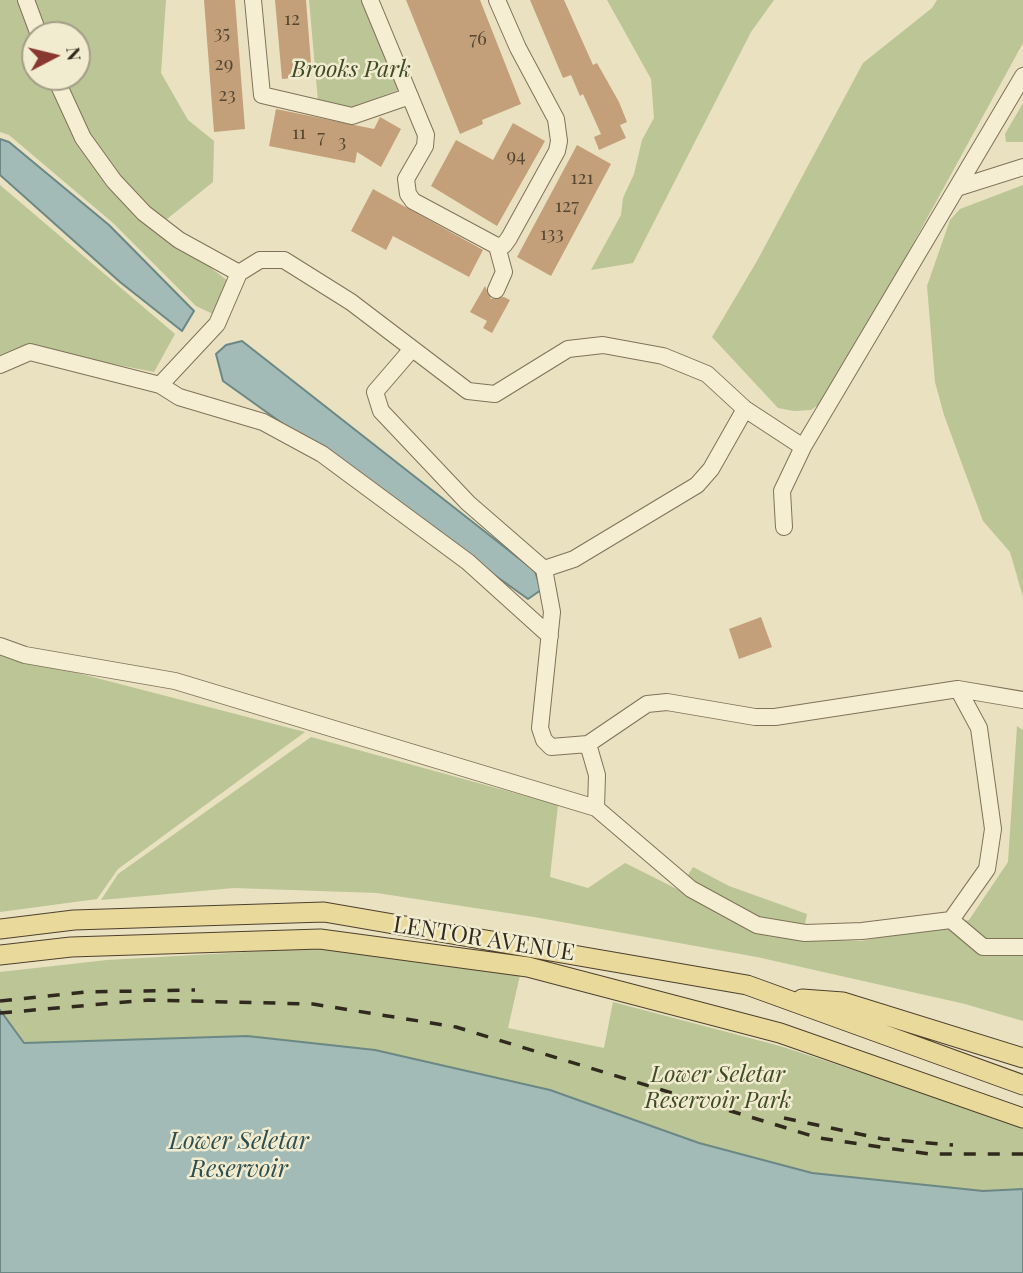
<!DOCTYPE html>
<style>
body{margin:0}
#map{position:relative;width:1023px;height:1273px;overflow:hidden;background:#e9e1c0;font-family:"Playfair Display",serif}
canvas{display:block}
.north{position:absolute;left:21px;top:21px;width:70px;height:70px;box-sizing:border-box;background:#f1ebcf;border:2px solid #a49d88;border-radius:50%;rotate:83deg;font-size:19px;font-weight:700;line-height:28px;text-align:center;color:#31291d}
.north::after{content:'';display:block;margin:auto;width:24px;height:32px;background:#893830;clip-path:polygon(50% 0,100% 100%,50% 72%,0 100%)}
</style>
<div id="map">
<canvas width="1023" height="1273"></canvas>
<div class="north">N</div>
</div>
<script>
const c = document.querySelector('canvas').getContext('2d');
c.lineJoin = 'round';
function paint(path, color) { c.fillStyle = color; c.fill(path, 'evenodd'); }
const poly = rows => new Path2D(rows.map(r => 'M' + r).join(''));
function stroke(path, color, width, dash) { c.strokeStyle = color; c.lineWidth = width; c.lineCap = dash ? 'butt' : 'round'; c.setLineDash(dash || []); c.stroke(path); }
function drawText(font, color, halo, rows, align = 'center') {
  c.font = font + ' "Playfair Display",serif'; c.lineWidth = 5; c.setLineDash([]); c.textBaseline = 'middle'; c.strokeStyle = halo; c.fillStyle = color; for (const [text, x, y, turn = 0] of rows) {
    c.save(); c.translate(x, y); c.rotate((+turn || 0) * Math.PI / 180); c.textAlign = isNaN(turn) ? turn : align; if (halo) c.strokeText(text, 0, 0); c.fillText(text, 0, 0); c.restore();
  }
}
paint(poly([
 [0,0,166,0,161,73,188,120,214,141,213,182,157,227,228,281,215,315,196,306,113,223,9,135,0,132],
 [35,35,77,35,77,77,35,77],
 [309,0,361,0,398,90,353,107,318,101],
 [607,0,774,0,751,32,633,263,591,270,621,215,623,198,634,174,642,140,654,118,651,79],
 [937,0,1023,0,1023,43,857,346,818,405,811,410,794,411,778,408,712,337,757,261,863,63,932,8],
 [1023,103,1023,142,1006,142,1005,134],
 [0,185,175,334,154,372,27,347,0,359],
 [1023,185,1023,597,1010,552,983,521,944,415,935,382,927,286,950,220,960,209],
 [0,653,305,732,118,869,97,899,0,912],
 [1017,726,1023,730,1023,1021,965,1004,757,957,534,917,377,893,234,888,101,900,118,874,311,737,558,805,550,877,588,888,625,863,679,890,693,867,729,886,807,914,802,939,861,941,969,920,1008,862],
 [319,948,520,975,508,1028,604,1048,613,1002,780,1046,1023,1125,1023,1189,983,1191,812,1173,699,1143,550,1090,375,1050,247,1036,24,1043,0,1010,0,972,107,960]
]), '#bbc596');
const water = poly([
 [0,139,9,142,109,225,194,311,182,331,120,282,0,175,0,139],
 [242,341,535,571,541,590,528,599,223,381,216,354,226,345,242,341],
 [0,1010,24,1043,247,1036,375,1050,550,1090,699,1143,812,1173,983,1191,1023,1189,1023,1273,0,1273,0,1010]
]);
paint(water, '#a3bbb7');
stroke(water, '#6b8884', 2);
paint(poly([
 [204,0,235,0,245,129,214,132],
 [275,0,306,0,312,76,282,79],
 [406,0,480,0,521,104,482,120,483,124,460,134],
 [530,0,564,0,593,65,597,63,619,102,627,122,620,125,626,138,599,150,594,137,601,134,583,94,580,96,571,75,563,78],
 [276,109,374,129,380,117,401,129,381,167,357,152,355,163,269,146],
 [513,123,545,141,497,226,431,186,456,140,493,160],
 [577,145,611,164,551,276,517,257],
 [373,189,483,250,469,277,393,236,386,250,351,231],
 [485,286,491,299,504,297,510,300,492,333,483,328,487,321,470,312],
 [761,617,772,647,739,659,729,629]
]), '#c3a079');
const minor = poly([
 [26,0,39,35],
 [253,0,262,95,352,116,410,96],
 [370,0,426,135,425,146,406,179,408,194,413,201,497,246],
 [497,0,518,48,556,119,559,141,557,151,509,238,504,245,497,246],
 [55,77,83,138,114,181,144,213,179,240,239,273],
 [957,188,1023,167],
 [496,290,504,272,497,246],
 [412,349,375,392,381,411,468,503,544,569,574,559,697,485,711,469,745,409],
 [0,365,30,352,160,385,179,397,263,422,322,454,468,562,550,636],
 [160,385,217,324,239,273,260,260,284,260,351,302,468,391,495,394,568,349,603,345,663,356,707,374,745,409,803,447],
 [784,527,782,491,803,447,1023,76],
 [544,569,552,612,540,728,544,740,551,747,588,744,647,704,667,702,755,717,775,717,958,689,1023,700],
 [0,646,25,655,175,681,596,808,691,889,757,925,805,933,862,931,951,920,987,869,993,829,979,728,958,689],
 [588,744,597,775,596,808],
 [951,920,983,947,1023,947]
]);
const major = poly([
 [0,929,74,920,324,912,747,985,1023,1085],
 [0,955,71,947,320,939,528,967,780,1033,1023,1118],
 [802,999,843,1002,1023,1058]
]);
stroke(minor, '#80725a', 18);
stroke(major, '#4e402e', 21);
stroke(minor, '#f5eed2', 16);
stroke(major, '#e9d99b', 19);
stroke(poly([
 [0,1001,85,992,195,990],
 [0,1013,148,1000,313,1004,456,1027,819,1138,929,1154,1023,1154],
 [784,1118,883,1139,953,1145]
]), '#31291d', 3.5, [12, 12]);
drawText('19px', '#564734', null, [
 ["12",292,19],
 ["35",222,33],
 ["76",478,39],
 ["29",224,64],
 ["23",227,95],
 ["11",299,133],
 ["7",321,137],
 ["3",342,142],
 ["94",516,156],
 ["121",582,178],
 ["127",567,206],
 ["133",552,234]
]);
drawText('italic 23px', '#3e4b25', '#f1ebcf', [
 ["Brooks Park",351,70],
 ["Lower Seletar",718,1075],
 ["Reservoir Park",718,1101]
]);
drawText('23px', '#31291d', '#f1ebcf', [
 ["LENTOR AVENUE",484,939,9]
]);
drawText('italic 24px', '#2d4e4f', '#f1ebcf', [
 ["Lower Seletar",239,1142],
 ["Reservoir",239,1170]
]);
</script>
